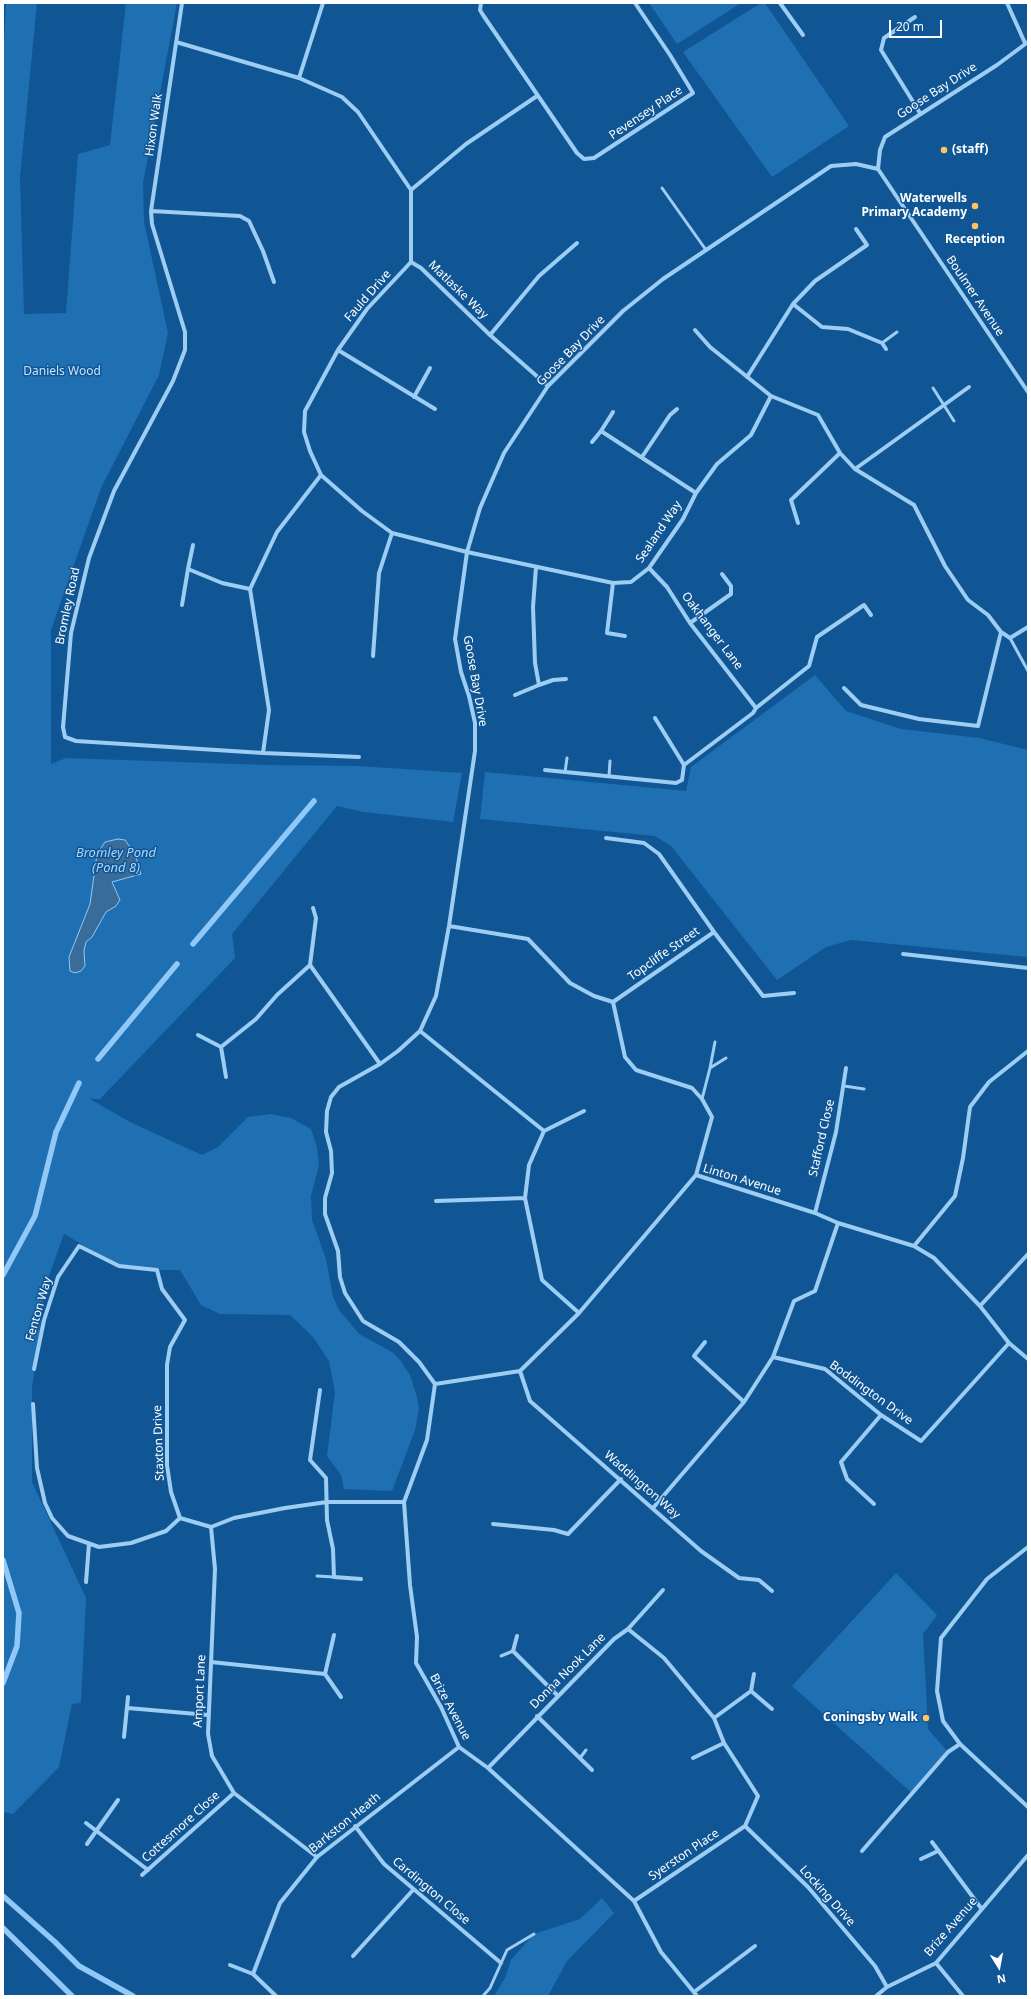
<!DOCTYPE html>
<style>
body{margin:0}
#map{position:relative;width:1031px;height:1999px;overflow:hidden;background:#105695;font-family:"Noto Sans",sans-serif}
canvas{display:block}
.frame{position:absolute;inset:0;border:4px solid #fff;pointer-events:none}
.north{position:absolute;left:979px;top:1947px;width:40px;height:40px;-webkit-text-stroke:3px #105695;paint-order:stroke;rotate:169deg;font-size:11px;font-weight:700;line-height:16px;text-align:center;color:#fff}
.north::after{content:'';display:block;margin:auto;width:14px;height:18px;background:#fff;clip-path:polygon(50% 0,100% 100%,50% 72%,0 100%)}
.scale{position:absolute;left:889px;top:20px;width:53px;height:18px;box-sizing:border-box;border:2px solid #fff;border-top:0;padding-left:5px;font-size:12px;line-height:14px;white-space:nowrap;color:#fff;-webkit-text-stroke:3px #105695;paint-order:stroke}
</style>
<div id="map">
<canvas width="1031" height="1999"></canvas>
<div class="frame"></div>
<div class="north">N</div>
<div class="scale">20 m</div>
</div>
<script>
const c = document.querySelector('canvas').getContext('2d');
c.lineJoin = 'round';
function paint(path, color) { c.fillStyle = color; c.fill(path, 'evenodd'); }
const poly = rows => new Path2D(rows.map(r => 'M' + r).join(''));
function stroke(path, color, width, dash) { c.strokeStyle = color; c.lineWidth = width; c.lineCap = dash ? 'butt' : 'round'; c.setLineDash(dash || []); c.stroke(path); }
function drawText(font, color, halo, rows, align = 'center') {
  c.font = font + ' "Noto Sans",sans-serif'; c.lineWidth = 3; c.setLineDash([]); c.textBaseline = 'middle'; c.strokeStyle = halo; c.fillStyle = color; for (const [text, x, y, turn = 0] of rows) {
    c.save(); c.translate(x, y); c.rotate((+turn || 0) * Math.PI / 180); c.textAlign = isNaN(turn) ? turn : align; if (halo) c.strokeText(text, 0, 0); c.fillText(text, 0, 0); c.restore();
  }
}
paint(poly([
 [6,3,37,3,20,177,24,314,66,313,78,154,110,145,126,3,177,3,143,183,144,222,168,333,159,375,101,488,51,630,51,764,66,758,265,765,359,766,462,773,453,822,363,812,337,806,232,934,235,958,100,1099,90,1099,130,1122,202,1155,218,1147,248,1117,271,1114,291,1118,311,1129,317,1147,319,1165,311,1196,312,1220,326,1259,333,1297,339,1310,359,1334,392,1352,400,1360,410,1375,417,1397,419,1409,415,1430,392,1491,344,1489,341,1475,327,1456,335,1392,329,1361,313,1337,290,1315,220,1314,201,1305,180,1270,157,1270,119,1266,64,1234,45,1287,32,1388,32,1482,86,1598,81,1703,72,1704,59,1767,13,1814,3,1812,3,64],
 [649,3,741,3,677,44],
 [761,3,765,3,849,126,772,177,683,52],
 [815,675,846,711,901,729,979,738,1028,750,1028,957,851,940,826,947,777,980,671,846,655,836,480,819,485,772,686,791,691,767],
 [896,1573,937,1615,923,1634,928,1729,948,1752,913,1794,792,1686],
 [602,1898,614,1913,567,1961,548,1996,494,1996,505,1978,511,1960,534,1934,580,1919]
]), '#1f6fb3');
const water = poly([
 [118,839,125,840,135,854,141,874,112,882,120,900,116,906,106,912,92,937,86,942,84,951,85,966,81,971,75,973,70,971,69,957,90,904,97,854,105,842,118,839]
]);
paint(water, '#3a6c9a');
stroke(water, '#90c9f7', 1);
stroke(poly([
 [193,944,314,801],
 [98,1059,177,964],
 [3,1275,35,1216,56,1132,79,1083],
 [3,1560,19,1613,17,1646,3,1683],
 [3,1896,55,1942,79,1966,133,1996],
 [3,1928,72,1996]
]), '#90c9f7', 5.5);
stroke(poly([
 [662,188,706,250],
 [882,343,897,332],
 [933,388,954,421],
 [1010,638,1028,671],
 [565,772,567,758],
 [609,776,610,761],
 [710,1068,715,1042],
 [844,1086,864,1089],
 [702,1099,710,1068,726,1058],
 [317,1576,334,1577],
 [501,1656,513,1651],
 [580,1758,586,1750],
 [483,1996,490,1988,507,1950,534,1934]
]), '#9ecdf4', 3);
stroke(poly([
 [182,3,151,211,152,224,185,332,185,350,173,381,114,491,89,558,71,633,63,727,65,737,76,741,263,753],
 [481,3,480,10,483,15,577,153,584,159,594,158,693,93,670,55,635,3],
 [780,3,803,35],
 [1007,3,1025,43],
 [915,17,884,38,881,50,920,113],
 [176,42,299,78,342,97,358,112,411,190,411,262,367,309,338,350,305,411,304,432,310,451,321,475,362,511,392,533,467,552,613,583,631,582,649,568,683,519,696,493,717,464,751,435,771,396],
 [299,78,323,3],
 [878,169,880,150,885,137,997,65,1028,42],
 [411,190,466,144,537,96],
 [151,211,240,216,249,221,263,251,274,282],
 [411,262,421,268,490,335,548,386],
 [793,304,815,281,867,245,856,229],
 [695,330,710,347,771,396,818,415,840,453,855,469,914,505,945,566,968,600,988,615,1001,632,1010,638,1028,627],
 [490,335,539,276,577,243],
 [338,350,435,409],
 [747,377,793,304,822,327,848,329,882,343,886,349],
 [414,397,430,368],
 [601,431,613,412],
 [592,442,601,431,696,493],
 [642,457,670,415,677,409],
 [855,469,969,387],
 [321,475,277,532,250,589,269,710,263,753,359,757],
 [798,523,791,500,840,453],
 [536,567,533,607,535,663,539,685,553,680,566,679],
 [649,568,667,587,690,623,756,708,809,666,817,637,864,605,871,615],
 [188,569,193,545],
 [613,583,607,633,625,636],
 [182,605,188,569,222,583,250,589],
 [690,623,731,594,731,586,722,574],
 [373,656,379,573,392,533],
 [844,688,861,705,919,719,978,726,1001,632],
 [515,695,539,685],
 [655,718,684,765,753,713,756,708],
 [545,770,676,783,682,780,684,765],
 [606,838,644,843,659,854,714,932],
 [313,908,316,918,310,965,380,1064],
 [449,926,528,939,570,983,594,996,613,1002],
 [903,954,1028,968],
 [613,1002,714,932,763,996,794,993],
 [420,1031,544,1131,584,1111],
 [198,1035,221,1047],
 [226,1077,221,1047,256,1019,277,995,310,965],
 [544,1131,529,1165,525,1198,542,1280,579,1313],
 [696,1175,815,1213,838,1223,914,1246,934,1258,980,1306,1009,1343,1028,1359],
 [436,1201,525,1198],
 [815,1213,836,1132,846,1068],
 [914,1246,955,1196,963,1158,970,1107,989,1082,1028,1051],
 [980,1306,1028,1254],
 [705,1342,694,1356,744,1402],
 [773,1357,794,1301,815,1291,838,1223],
 [34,1369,44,1320,58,1277,79,1246,119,1266,157,1270,162,1289,185,1320,170,1347,167,1365,167,1465,171,1492,180,1518,211,1527,234,1518,285,1508,327,1502,404,1502],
 [520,1371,530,1401,701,1551,739,1578,759,1580,772,1591],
 [435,1384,419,1362,399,1342,363,1321,345,1293,340,1277,338,1251,325,1214,325,1198,332,1173,331,1151,326,1132,327,1111,331,1097,339,1087,380,1064,398,1051,420,1031,436,996,449,926,475,751,475,723,469,696,461,672,455,639,467,552,480,508,504,453,548,386,623,311,663,279,831,166,856,164,878,169,1028,392],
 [435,1384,427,1440,404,1502,410,1585,417,1637,416,1663,441,1707,459,1747,488,1768,634,1901,661,1952,697,1996],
 [435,1384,520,1371,579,1313,696,1175,712,1117,702,1099,692,1088,636,1070,625,1057,613,1002],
 [320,1390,310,1460,326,1478,327,1520,333,1549,334,1577,361,1579],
 [33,1404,37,1468,45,1503,52,1518,68,1536,99,1547,131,1543,166,1531,180,1518],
 [874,1504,847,1479,841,1462,881,1415],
 [653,1508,744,1402,773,1357,825,1369,881,1415,921,1441,1009,1343],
 [493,1524,554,1530,568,1534,621,1479],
 [211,1527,215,1569,208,1734,212,1756,234,1793,317,1857],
 [1028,1547,987,1579,941,1638,937,1691,943,1721,960,1744,1028,1807],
 [86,1582,89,1544],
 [628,1629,664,1658,714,1718,724,1743],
 [334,1635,325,1674,341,1697],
 [517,1636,513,1651,558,1696],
 [211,1662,325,1674],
 [751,1691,754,1674],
 [128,1708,208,1715],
 [537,1716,592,1770],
 [714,1718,751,1691,772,1709],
 [124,1737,128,1697],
 [693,1758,724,1743,758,1796,745,1826],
 [488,1768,614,1639,628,1629,663,1590],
 [86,1823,148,1870],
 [355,1826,384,1864,501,1963],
 [745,1826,808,1887,875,1966,887,1987],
 [932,1842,981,1908],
 [87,1844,118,1800],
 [862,1851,948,1752,960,1744],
 [921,1859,938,1851],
 [142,1875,234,1793],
 [634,1901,745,1826],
 [353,1956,413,1890],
 [936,1963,963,1996],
 [230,1965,253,1974],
 [694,1992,755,1946],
 [276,1996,253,1974,280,1903,317,1857,459,1747],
 [876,1996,887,1987,936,1963,1028,1855]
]), '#9ecdf4', 4);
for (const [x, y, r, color] of [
 [944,150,4,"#ffc361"],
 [975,206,4,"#ffc361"],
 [975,226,4,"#ffc361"],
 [926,1718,4,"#ffc361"]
]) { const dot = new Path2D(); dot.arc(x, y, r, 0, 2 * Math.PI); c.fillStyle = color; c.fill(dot); stroke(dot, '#105695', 1.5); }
drawText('12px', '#fff', '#105695', [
 ["Goose Bay Drive",937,91,-33],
 ["Pevensey Place",646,113,-34],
 ["Hixon Walk",154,125,-82],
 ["Matlaske Way",458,290,44],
 ["Fauld Drive",368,296,-49],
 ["Boulmer Avenue",975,296,56],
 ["Goose Bay Drive",571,351,-46],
 ["Sealand Way",659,532,-56],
 ["Bromley Road",68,606,-78],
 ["Oakhanger Lane",712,631,53],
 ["Goose Bay Drive",475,681,80],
 ["Topcliffe Street",664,954,-35],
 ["Stafford Close",822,1138,-77],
 ["Linton Avenue",742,1180,17],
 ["Fenton Way",39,1309,-74],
 ["Boddington Drive",871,1393,36],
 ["Staxton Drive",159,1443,-92],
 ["Waddington Way",642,1485,41],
 ["Donna Nook Lane",568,1671,-45],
 ["Amport Lane",200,1691,-87],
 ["Brize Avenue",450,1707,62],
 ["Barkston Heath",345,1823,-39],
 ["Cottesmore Close",181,1827,-42],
 ["Syerston Place",684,1855,-34],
 ["Cardington Close",431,1891,40],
 ["Locking Drive",827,1896,48],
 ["Brize Avenue",951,1927,-49]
]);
drawText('bold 12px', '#fff', '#105695', [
 ["(staff)",952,150,"left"],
 ["Waterwells",967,199],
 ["Primary Academy",967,213],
 ["Reception",975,240,"center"],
 ["Coningsby Walk",918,1718]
], 'right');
drawText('12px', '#c6e5fe', '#105695', [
 ["Daniels Wood",62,372]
]);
drawText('italic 13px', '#abd6fa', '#105695', [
 ["Bromley Pond",116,853],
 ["(Pond 8)",116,868]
]);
</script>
